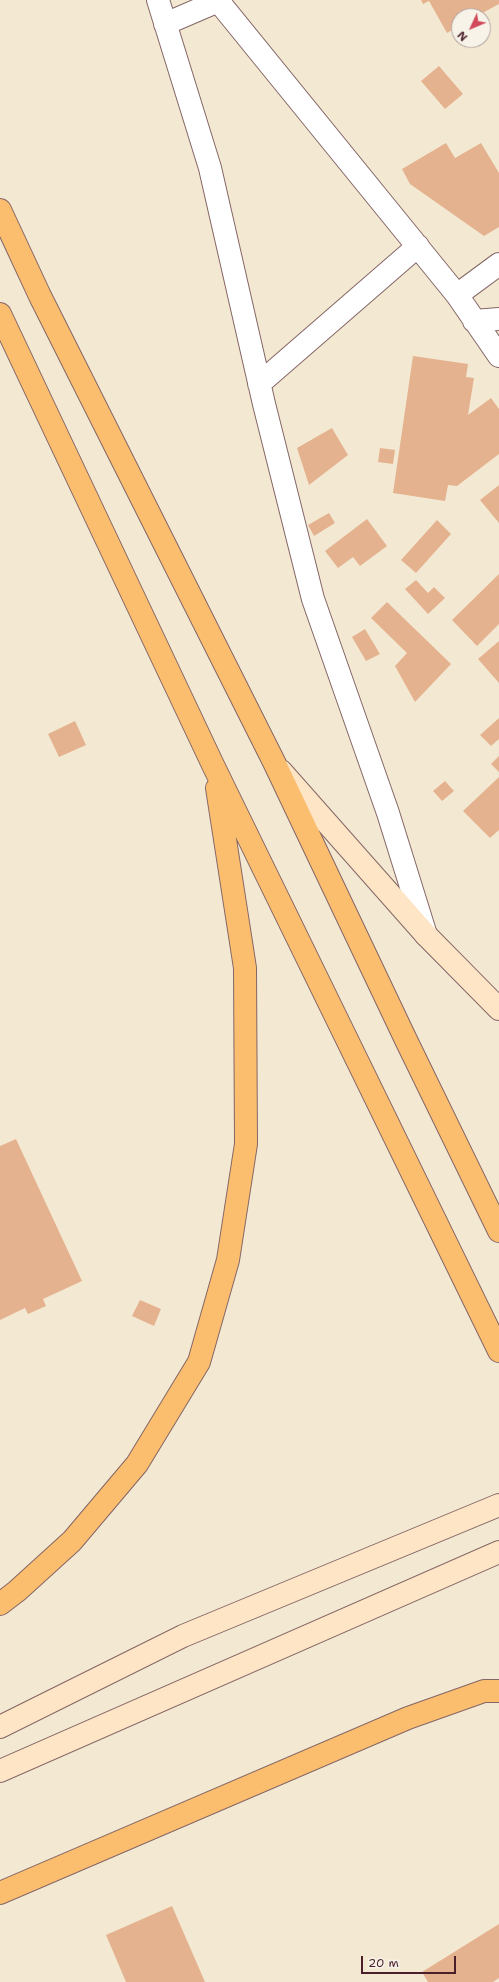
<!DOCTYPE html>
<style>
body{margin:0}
#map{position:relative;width:499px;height:1982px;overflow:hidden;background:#f3e9d3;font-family:"Shantell Sans",sans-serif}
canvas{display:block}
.north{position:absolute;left:451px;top:8px;width:40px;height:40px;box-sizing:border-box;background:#f7f3e8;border:1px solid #b29e9c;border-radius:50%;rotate:226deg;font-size:11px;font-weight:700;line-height:16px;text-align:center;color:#4a1f2b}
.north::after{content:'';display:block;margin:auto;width:14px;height:18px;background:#d1495b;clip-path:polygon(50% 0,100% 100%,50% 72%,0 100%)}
.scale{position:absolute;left:361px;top:1956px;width:95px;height:18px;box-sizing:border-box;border:2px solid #4a1f2b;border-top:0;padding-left:5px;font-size:12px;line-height:14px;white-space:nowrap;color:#4a1f2b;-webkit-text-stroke:3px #f7f3e8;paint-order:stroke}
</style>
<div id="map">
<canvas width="499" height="1982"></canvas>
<div class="north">N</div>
<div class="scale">20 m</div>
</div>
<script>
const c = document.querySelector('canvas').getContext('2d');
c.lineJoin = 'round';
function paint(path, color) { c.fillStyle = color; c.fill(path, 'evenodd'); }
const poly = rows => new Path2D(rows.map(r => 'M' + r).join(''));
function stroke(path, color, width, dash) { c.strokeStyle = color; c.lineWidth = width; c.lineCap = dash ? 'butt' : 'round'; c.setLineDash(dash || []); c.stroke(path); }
paint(poly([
 [421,0,499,0,499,4,477,16,459,16,459,26,447,33,429,1,423,4],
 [439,66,463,94,445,109,421,81],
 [446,143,455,158,481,143,499,173,499,227,484,236,410,184,402,169],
 [413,356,468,364,466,377,474,378,468,415,491,398,499,409,499,454,457,486,448,485,445,501,393,493],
 [332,428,348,455,309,485,297,448],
 [380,448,395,450,393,464,378,462],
 [499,485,499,523,480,500],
 [329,513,335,523,314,536,308,525],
 [367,519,387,546,360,566,353,557,338,568,325,551],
 [437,520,451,534,416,573,401,560],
 [499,574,499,624,477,646,452,620],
 [416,580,428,593,434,587,445,598,428,614,405,589],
 [387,602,451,664,415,702,395,666,407,653,371,618],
 [365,629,380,654,366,661,352,637],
 [499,641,499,683,478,659],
 [499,718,499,739,491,746,480,735],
 [75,721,86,745,59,757,48,734],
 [499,756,499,772,491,764],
 [499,777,499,830,490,838,463,811],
 [445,781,454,791,442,801,433,791],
 [16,1139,82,1281,43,1299,46,1306,28,1314,25,1308,0,1320,0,1146],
 [140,1300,161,1309,154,1326,132,1316],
 [172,1906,205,1982,126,1982,106,1935],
 [499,1924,499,1978,493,1982,428,1982,422,1972]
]), '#e5b28f');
const street = poly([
 [158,0,210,168,264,404,313,599,388,813,426,935],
 [219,2,457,295,499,356],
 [165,24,221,0],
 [457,295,499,264],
 [474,321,499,319],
 [259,384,418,246]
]);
const secondary = poly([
 [281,771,426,935,499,1009],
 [0,1727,183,1636,499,1505],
 [0,1771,499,1552]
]);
const highway = poly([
 [0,210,40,296,274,762,406,1040,499,1231],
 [0,314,213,765,499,1351],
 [0,1604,17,1591,72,1541,137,1464,199,1362,228,1260,246,1144,245,968,217,788],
 [0,1893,408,1718,484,1691,499,1691]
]);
stroke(street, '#856666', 24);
stroke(secondary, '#856666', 24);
stroke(highway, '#856666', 24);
stroke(street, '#fff', 22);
stroke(secondary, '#fde5c5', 22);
stroke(highway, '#fbbd6e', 22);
</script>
